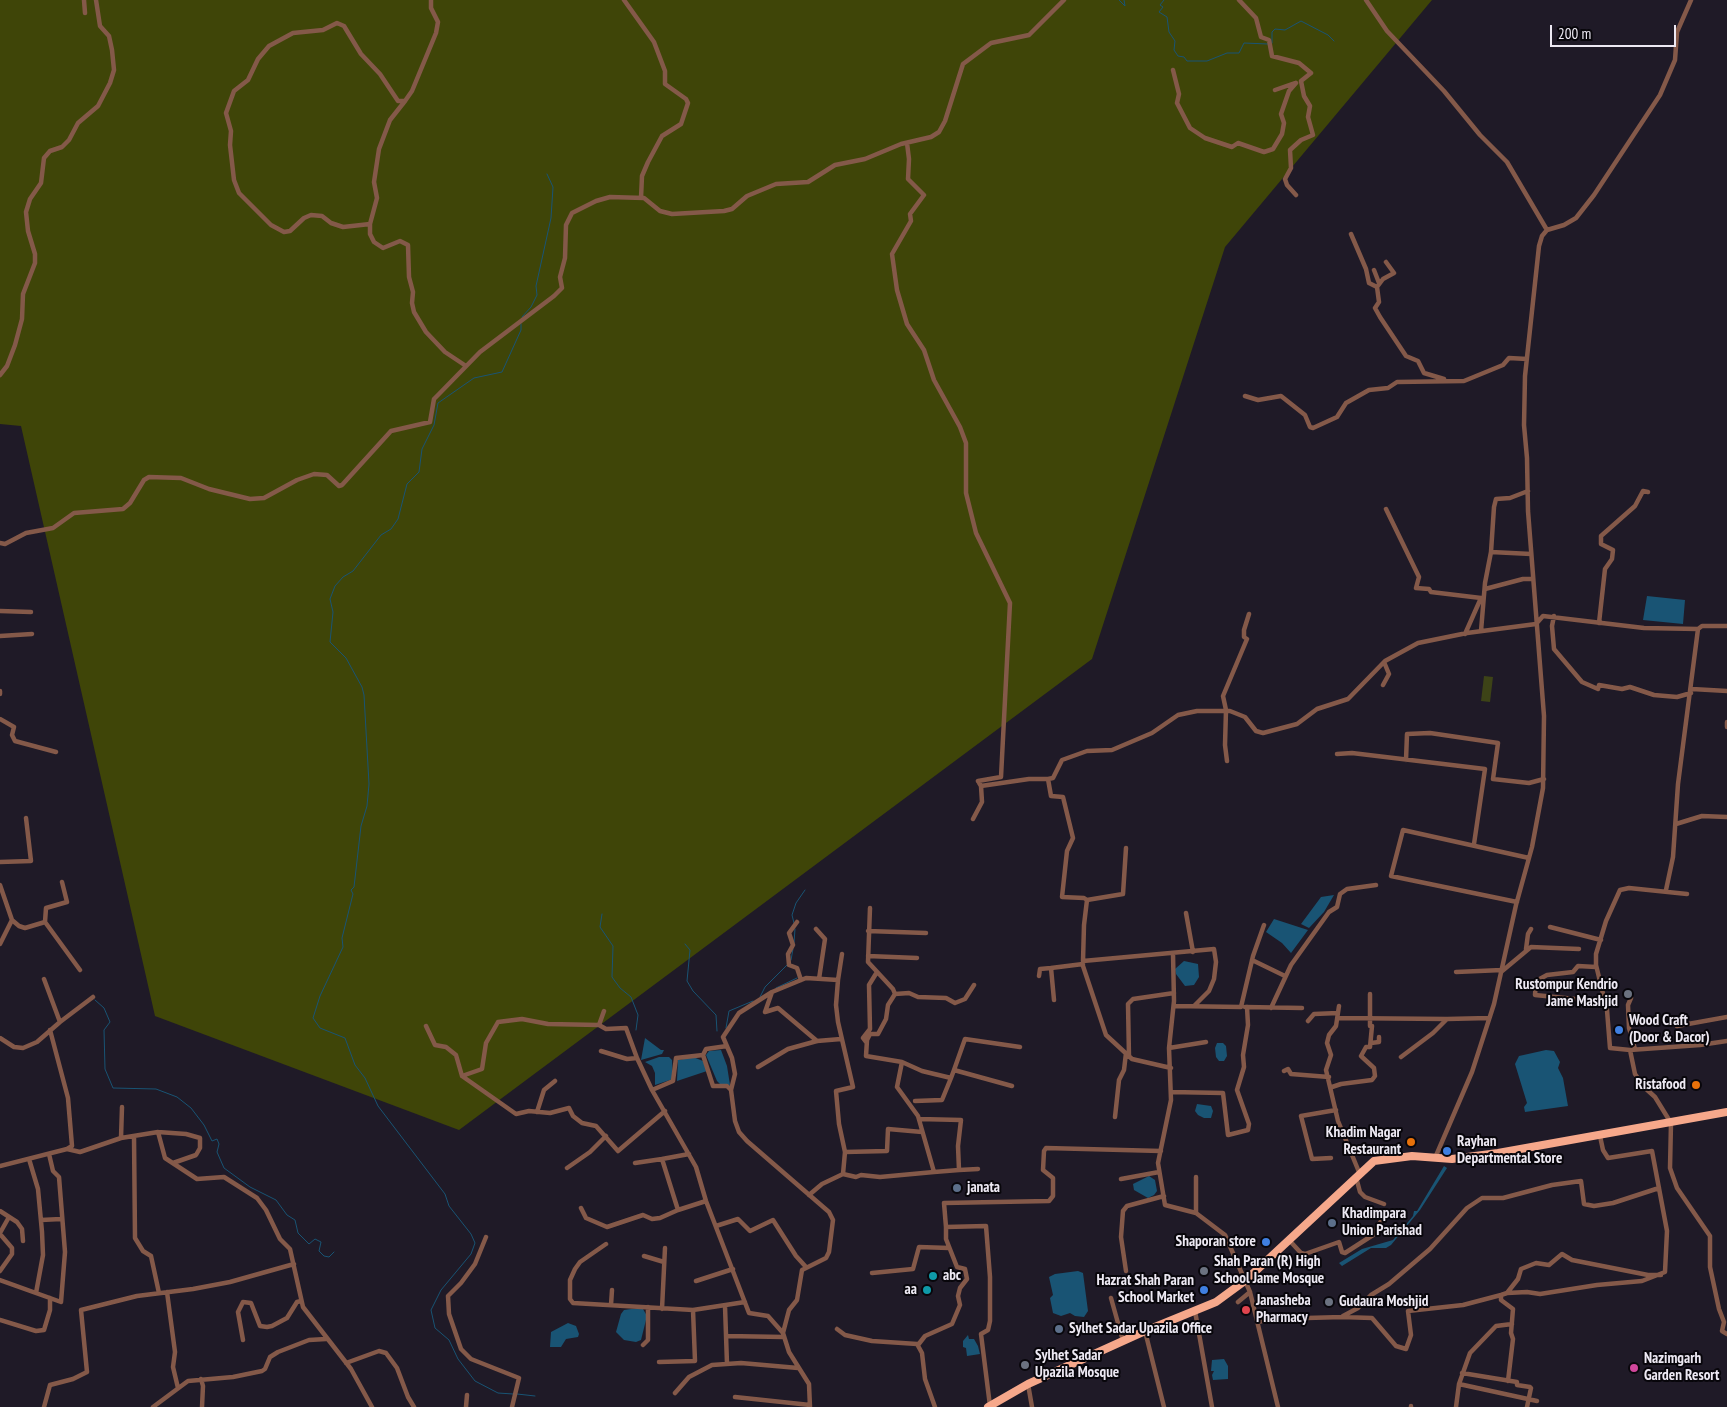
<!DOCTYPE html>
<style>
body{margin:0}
#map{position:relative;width:1727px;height:1407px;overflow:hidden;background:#1f1a27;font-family:"PT Sans Narrow",sans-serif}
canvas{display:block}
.scale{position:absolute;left:1550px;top:25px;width:126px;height:22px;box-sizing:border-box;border:2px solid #ede9f3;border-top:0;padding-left:6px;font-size:15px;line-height:18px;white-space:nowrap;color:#ede9f3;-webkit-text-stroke:4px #08060b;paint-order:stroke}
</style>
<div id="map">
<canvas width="1727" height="1407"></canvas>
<div class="scale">200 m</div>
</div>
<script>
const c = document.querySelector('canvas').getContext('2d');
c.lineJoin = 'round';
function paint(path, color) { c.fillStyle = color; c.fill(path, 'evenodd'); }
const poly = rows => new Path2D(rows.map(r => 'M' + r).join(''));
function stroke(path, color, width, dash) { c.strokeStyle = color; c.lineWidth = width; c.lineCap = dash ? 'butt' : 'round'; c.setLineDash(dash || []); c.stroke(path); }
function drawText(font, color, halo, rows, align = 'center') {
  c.font = font + ' "PT Sans Narrow",sans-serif'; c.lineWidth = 4; c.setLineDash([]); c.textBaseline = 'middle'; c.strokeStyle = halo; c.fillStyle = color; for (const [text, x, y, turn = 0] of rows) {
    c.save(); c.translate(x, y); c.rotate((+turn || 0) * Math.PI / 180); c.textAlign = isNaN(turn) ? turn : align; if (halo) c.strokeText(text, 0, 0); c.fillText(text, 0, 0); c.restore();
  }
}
paint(poly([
 [1484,676,1493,677,1490,702,1481,701]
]), '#3d4317');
paint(poly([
 [0,0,1432,0,1225,247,1092,659,459,1130,155,1016,21,426,0,424]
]), '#3f4508');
paint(poly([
 [1647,596,1685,600,1683,624,1643,620],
 [1334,895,1324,912,1309,928,1301,924,1321,897],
 [1274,919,1308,930,1291,953,1282,943,1266,932],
 [1184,961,1198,964,1199,977,1194,985,1185,986,1176,974,1175,969],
 [645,1038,661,1050,664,1050,662,1054,641,1060],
 [1217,1043,1223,1043,1226,1046,1227,1056,1224,1061,1219,1061,1216,1057,1215,1048],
 [721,1050,727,1066,730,1085,720,1084,717,1081,706,1055,709,1051],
 [1546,1050,1554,1051,1560,1062,1558,1068,1563,1078,1568,1106,1525,1112,1524,1107,1527,1103,1515,1064,1519,1056],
 [659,1057,669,1057,672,1060,673,1079,655,1085,655,1073,652,1066,645,1062],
 [693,1057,703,1061,707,1071,677,1081,678,1060],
 [1197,1104,1211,1106,1213,1111,1211,1118,1204,1118,1198,1115,1195,1111],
 [1444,1166,1447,1168,1420,1210,1391,1245,1386,1248,1371,1248,1342,1266,1339,1263,1362,1249,1393,1240,1413,1216,1414,1211,1417,1211],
 [1149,1176,1155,1180,1157,1191,1154,1195,1148,1198,1134,1190,1133,1184],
 [1078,1271,1083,1273,1088,1311,1084,1317,1075,1316,1070,1313,1061,1316,1053,1313,1050,1298,1053,1295,1049,1277,1055,1274],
 [631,1309,643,1309,647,1316,641,1340,636,1342,624,1340,616,1332,621,1314,624,1310],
 [568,1323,576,1326,579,1334,578,1337,566,1339,561,1347,550,1347,551,1332],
 [968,1335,969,1339,974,1339,978,1346,980,1354,967,1356,966,1348,963,1347,963,1341],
 [1224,1359,1228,1366,1228,1379,1213,1380,1212,1375,1214,1371,1211,1371,1212,1360]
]), '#195474');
stroke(poly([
 [1119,0,1125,6,1124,0],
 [1164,0,1160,5,1163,7,1159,12,1167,17,1169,32,1175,41,1174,50,1178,56,1184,57,1187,61,1207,61,1227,53,1239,53,1244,43,1268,44],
 [1272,43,1272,32,1275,29,1285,30,1301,21,1328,35,1334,41],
 [522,317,531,307,537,295,536,286,551,218,553,187,547,174],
 [602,914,600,927,613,946,612,977,620,988,631,997,638,1015,636,1030],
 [794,923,792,915,796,903,805,890],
 [794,943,795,929],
 [685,944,690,950,687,981,693,991,716,1015,717,1031],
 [791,960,793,949],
 [776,988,797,978],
 [760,997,765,987,787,965],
 [95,1000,104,1008,110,1022,104,1030,105,1069,113,1088,156,1089,177,1097,191,1108,204,1125,212,1141,217,1139,219,1144,217,1152,224,1168,250,1187,276,1200,287,1215,295,1220,298,1233,309,1244,315,1239,321,1242,319,1251,324,1256,329,1257,334,1252],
 [726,1028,729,1011,753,1001],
 [513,1394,498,1393,475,1381,458,1359,449,1340,435,1328,431,1310,441,1290,471,1254,475,1243,471,1234,449,1206,445,1194,378,1106,365,1078,355,1065,345,1038,320,1028,313,1018,320,996,343,947,342,938,353,894,351,890,354,887,361,826,367,806,369,784,364,695,362,687,346,658,330,642,333,612,330,599,335,586,343,577,353,571,381,535,391,529,398,519,407,484,419,472,422,449,434,425,438,403,474,378,502,372,521,330,521,324],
 [517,1394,535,1396]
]), '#195474', 1);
stroke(poly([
 [84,0,85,13],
 [624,0,654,42,665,71,665,84,686,99,688,103,681,124,662,136,648,162,642,176,641,198],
 [1239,0,1256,18,1261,37,1269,40,1272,56,1299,63,1311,73,1301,81,1304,96,1310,106,1308,117,1313,135,1301,140,1290,150,1291,168,1285,179,1287,185,1296,195],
 [1366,0,1387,31,1444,91,1480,135,1507,162,1547,230],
 [1173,70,1179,94,1177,103,1190,128,1205,138,1232,147,1238,143,1264,152,1273,149,1282,134,1284,123,1281,114,1289,91,1296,83],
 [1275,90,1295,83],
 [405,101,390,120,379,149,374,182,377,198,370,224,370,234,374,242,383,248,400,241,408,245,409,277,413,292,412,303,414,312,426,332,445,352,466,366],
 [907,143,909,159,908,179,924,195,910,214,911,221,892,254,897,290,907,324,924,350,934,380,960,427,966,443,966,493,976,533,1010,603,1001,777,978,781],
 [370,224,343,227,331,223,322,216,311,215,304,218,290,231,284,232,271,225,239,193,234,180,230,145,231,131,226,113,234,91,248,80,258,59,269,46,293,33,323,30,337,23,344,26,361,54,380,74,398,101,405,101,412,91,436,33,438,22,431,8,431,0],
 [1351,234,1366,269,1369,283,1377,287],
 [1386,262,1394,273,1383,279,1377,287,1379,302,1375,308,1380,317,1406,356,1418,361,1424,373,1444,379],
 [1374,270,1379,283],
 [0,375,7,366,15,345,22,319,23,294,35,263,35,254,28,231,26,212,30,199,41,183,44,158,50,151,62,147,69,140,78,123,98,106,110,83,114,70,112,50,109,36,100,26,96,0],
 [1245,396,1258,400,1281,396,1305,415,1310,427,1313,428,1337,417,1346,403,1369,390,1388,388,1397,382,1464,381,1503,365,1509,358,1527,359],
 [1528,491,1510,498,1496,499,1494,507,1491,552,1531,554],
 [1386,509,1419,577,1416,588,1429,589,1431,592,1481,598],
 [0,543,5,544,26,533,53,528,74,513,123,509,130,503,144,480,149,477,181,478,209,489,250,499,264,498,297,480,314,474,327,475,339,486,342,485,391,431,430,422,434,399,438,395,480,352,554,296,562,288,560,277,565,258,566,225,572,213,596,201,610,197,644,198,660,211,672,214,724,211,732,209,747,196,776,184,808,182,835,165,865,159,901,144,931,137,939,132,945,121,963,64,991,43,1029,35,1064,0],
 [1485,589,1523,579,1533,579],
 [0,611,31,612],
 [1554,616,1552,626,1554,649,1582,682,1598,689,1599,685,1622,689,1630,687,1654,695,1677,697,1691,693],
 [1599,623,1605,569,1612,559,1613,550,1601,544,1601,536,1635,506,1643,491,1648,492],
 [1481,631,1485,583,1491,552],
 [1465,634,1481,598,1483,598],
 [0,636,32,634],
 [1383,685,1389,674,1384,662],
 [1692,689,1727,691],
 [0,691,0,694],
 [0,719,14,727,12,735,15,741,56,752],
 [1727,727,1727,722],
 [1337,754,1352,753,1485,769,1474,844],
 [1406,760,1407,734,1430,733,1498,743,1493,779,1529,783,1544,779],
 [1227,761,1225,745,1226,710,1223,696,1247,639,1244,637,1244,630,1249,614],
 [978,781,981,786,1029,779,1048,779],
 [973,819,982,802,981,786],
 [1676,824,1702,816,1727,817],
 [0,862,31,861,26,818],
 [0,885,12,920,0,944],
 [1666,890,1673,857,1678,784,1698,629],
 [1687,894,1629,888,1620,890,1606,921,1596,954,1596,965,1607,1010,1610,1048,1630,1050,1635,1074,1645,1088,1655,1097,1671,1123,1670,1168,1677,1188,1710,1236,1710,1267,1719,1309,1724,1322,1722,1331,1727,1334],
 [1087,900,1123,894,1126,848],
 [1517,902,1391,876,1403,830,1529,858],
 [870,908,868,962,893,989,895,994,888,1005,886,1019,878,1034,870,1034,867,1040,866,1056,902,1062,897,1087,918,1116,934,1172,959,1170],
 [1186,913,1193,952],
 [12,920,19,926,25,928,45,922,80,970],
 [45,922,46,908,67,902,62,882],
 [797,922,789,933,793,945,788,954,789,965,797,968,801,980],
 [1550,927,1601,940],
 [816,929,825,939,819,979],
 [868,931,926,933],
 [1526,949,1528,934,1531,929],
 [1173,954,1174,1001,1169,1048,1171,1100,1158,1163,1165,1205,1196,1213,1225,1235,1250,1292,1278,1407],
 [868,956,917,958],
 [1252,960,1285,976],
 [1083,966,1106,1035,1132,1059,1171,1068],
 [1596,967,1578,966,1573,972,1547,975,1536,981,1535,995,1605,1002],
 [1456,972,1502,970],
 [1501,972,1531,947,1579,949],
 [1039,976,1040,969,1051,968],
 [838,980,842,954],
 [895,994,909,993,918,997,946,998,955,1003,965,999,974,985],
 [1631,998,1628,1005,1629,1028,1635,1049],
 [1054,1000,1051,968,1083,964],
 [1195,1005,1209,991,1214,979,1216,962,1214,949,1083,961,1084,925,1087,900,1084,898,1062,897,1067,851,1073,838,1063,797,1051,796,1048,779,1053,778,1062,760,1087,751,1112,750,1152,733,1178,715,1197,711,1230,711,1245,717,1256,731,1263,733,1297,724,1317,709,1348,699,1385,661,1418,643,1467,633,1536,624,1543,616,1644,628,1698,629,1702,626,1727,626],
 [1174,1006,1241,1007,1253,956,1264,925],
 [1339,1006,1336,1026,1329,1035,1327,1043,1331,1055,1326,1070,1338,1121,1359,1172],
 [1245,1007,1302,1008],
 [1271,1008,1291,965,1329,912,1337,907,1340,894,1347,889,1376,885],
 [604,1011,599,1025,606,1029,626,1028,637,1058],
 [1338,1018,1447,1019],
 [1308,1021,1314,1014,1338,1013],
 [60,1022,93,997],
 [426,1026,435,1045,446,1047,456,1055,462,1076,516,1114,529,1111,550,1113,569,1108,573,1116,582,1123,596,1126,618,1151,665,1111],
 [1677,1026,1727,1017],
 [50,1030,68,1098,72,1146,67,1149],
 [0,1038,14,1047,23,1048,37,1042,60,1022,44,979],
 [817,1041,778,1008,765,1012,772,992,806,978,838,980,836,1005,838,1022,853,1087,836,1091,839,1124,845,1152,843,1174],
 [866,1042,863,1038,870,1029,869,985,877,972],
 [1371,1043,1379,1042,1379,1037],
 [1169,1048,1206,1042],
 [1630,1050,1700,1045,1727,1041],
 [601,1051,627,1059,637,1058,652,1090],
 [703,1055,706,1049,727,1046],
 [1129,1057,1128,1004,1133,999,1174,993],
 [1401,1057,1433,1033,1447,1019,1489,1018],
 [902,1062,922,1071,951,1078,954,1070,1012,1086],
 [758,1067,788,1049,817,1041,841,1039],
 [954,1070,965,1039,1020,1047],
 [1284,1071,1288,1069,1291,1074,1329,1077],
 [462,1076,482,1069,486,1043,498,1022,522,1019,548,1024,599,1025],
 [1332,1087,1341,1084,1372,1080,1375,1076,1374,1068,1361,1056,1366,1047,1370,1047,1372,1026,1370,1026,1370,994],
 [731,1090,735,1074,732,1058,723,1037,739,1013,772,992],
 [1171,1092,1223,1093,1228,1135,1248,1130,1249,1124,1237,1090,1244,1067,1243,1055,1248,1025,1247,1007],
 [915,1101,942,1100,951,1078],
 [537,1112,544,1090,555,1081],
 [1115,1117,1119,1080,1124,1070,1126,1053],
 [919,1119,961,1120,958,1146,959,1170,978,1169],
 [158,1132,186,1134,200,1138,200,1148,196,1155,173,1163],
 [134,1136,135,1238,143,1251,151,1256,159,1293],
 [121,1138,122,1107],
 [845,1152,887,1151,888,1129,922,1132],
 [689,1154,662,1159,678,1210,706,1201],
 [1331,1158,1312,1159,1301,1116,1336,1110],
 [1435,1158,1472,1072,1494,1004,1516,905,1532,847,1543,788,1544,716,1528,511,1527,458,1524,425,1525,376,1539,246,1542,236,1547,230,1564,225,1576,218,1594,195,1660,95,1675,60,1677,32,1691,0],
 [29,1159,38,1189,42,1232,43,1255,36,1293],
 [635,1163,662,1159],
 [0,1166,67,1149,80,1152,121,1138,158,1132,165,1158,197,1179,224,1177,257,1198,266,1210,280,1239,290,1249,303,1307,351,1369,372,1407],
 [567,1168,590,1152,606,1136],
 [1196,1177,1196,1213],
 [1356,1177,1360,1192,1365,1197,1384,1204],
 [1121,1179,1159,1172],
 [809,1195,822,1184,843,1174,856,1177,861,1175,880,1177,934,1172],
 [581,1208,586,1218,607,1227,643,1215,652,1219,660,1218,678,1210],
 [0,1211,17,1222,22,1229,23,1241],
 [41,1220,61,1219],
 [716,1226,738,1219,750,1231,773,1220,796,1256,806,1267],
 [0,1233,9,1217],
 [0,1234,12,1248,12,1254,0,1271],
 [486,1237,475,1264,461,1283,448,1296,449,1314,461,1349,471,1359,519,1378,512,1407],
 [1289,1240,1301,1253,1305,1254,1339,1242,1342,1252,1345,1253,1373,1235,1387,1211],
 [606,1244,580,1262,575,1269,570,1280,570,1299,573,1303,693,1310,745,1302],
 [644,1256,664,1262],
 [1126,1271,1121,1237,1123,1211,1127,1206,1164,1196],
 [872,1273,913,1269,919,1247,949,1248],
 [0,1280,61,1302,65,1252,59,1177,53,1171,49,1154],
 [696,1281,733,1269],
 [167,1292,175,1352,173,1367,178,1388],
 [1507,1293,1527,1292,1540,1294,1597,1285,1642,1281,1665,1272,1667,1231,1652,1151,1608,1158,1603,1150,1600,1136],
 [1501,1295,1501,1300,1513,1309,1511,1333,1513,1339,1508,1381],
 [1111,1298,1123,1341],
 [1238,1302,1250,1292],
 [611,1305,612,1290],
 [725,1306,727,1364],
 [662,1309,665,1248],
 [1195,1311,1212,1407],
 [1343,1316,1358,1308,1371,1295,1389,1284,1430,1249,1467,1208,1482,1198,1503,1198,1552,1185,1581,1181,1584,1204,1594,1206,1613,1203,1659,1188],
 [0,1320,36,1331,44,1330,50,1310,50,1298],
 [1258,1322,1272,1319,1342,1317,1372,1318,1396,1346,1406,1349,1411,1335,1408,1311,1463,1305,1501,1295,1507,1293,1518,1279,1521,1269,1536,1263,1549,1265,1562,1254,1572,1260,1648,1275,1661,1275],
 [837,1329,845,1335,872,1341,917,1344,922,1353,925,1379,935,1407],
 [1145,1331,1164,1407],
 [783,1333,768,1316,749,1313,706,1201,696,1167,652,1090,673,1081,676,1058,703,1055,713,1086,727,1086,731,1090,735,1121,739,1132,747,1141,829,1212,833,1220,829,1252,826,1258,802,1270,797,1300,789,1310,783,1333,789,1352,809,1384,810,1407],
 [726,1336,784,1337],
 [243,1340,238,1312,243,1302,251,1303,260,1326,267,1327,272,1326,287,1318,297,1302,301,1301],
 [643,1345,648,1340,648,1307],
 [918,1345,925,1336,952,1324,960,1305,958,1296,960,1288,967,1279,965,1269,957,1267,946,1239,946,1227],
 [659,1362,695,1361,693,1310],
 [346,1363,379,1351,386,1353,397,1368,408,1397,414,1407],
 [1462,1373,1517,1382,1517,1385,1530,1387,1531,1388,1527,1407],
 [201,1379,203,1386,202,1407],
 [1028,1384,1032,1407],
 [1459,1384,1537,1401],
 [675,1393,689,1377,712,1365,741,1363,798,1368],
 [735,1397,810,1405],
 [990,1406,981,1334,988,1330,990,1321,990,1277,986,1226,946,1227,944,1203,1049,1201,1053,1196,1053,1178,1043,1170,1044,1151,1046,1148,1161,1151],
 [1411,1406,1411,1407],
 [44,1407,50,1385,73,1379,87,1372,81,1310,137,1296,193,1289,230,1282,294,1264],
 [153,1407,188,1381,233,1377,262,1371,265,1369,270,1357,278,1352,309,1340,326,1339],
 [466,1407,467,1395],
 [1456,1407,1459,1384,1470,1353,1496,1326,1512,1324]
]), '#845949', 4.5);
stroke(poly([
 [988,1407,1028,1384,1145,1331,1216,1302,1246,1280,1374,1161,1412,1156,1452,1159,1498,1153,1727,1112]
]), '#f6a88b', 8);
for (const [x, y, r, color] of [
 [1628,994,5,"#6b7280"],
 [1619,1030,5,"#3f7fe0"],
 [1696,1085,5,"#e8710a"],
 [1411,1142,5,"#e8710a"],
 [1447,1151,5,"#3f7fe0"],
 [957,1188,5,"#5c6f8a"],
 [1332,1223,5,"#5c6f8a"],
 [1266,1242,5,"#3f7fe0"],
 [1204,1271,5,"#6b7280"],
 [933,1276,5,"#0f9aa8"],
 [927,1290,5,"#0f9aa8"],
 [1204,1290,5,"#3f7fe0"],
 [1329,1302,5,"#6b7280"],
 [1246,1310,5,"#e0444e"],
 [1059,1329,5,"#5c6f8a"],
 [1025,1365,5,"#6b7280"],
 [1634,1368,5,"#d1479c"]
]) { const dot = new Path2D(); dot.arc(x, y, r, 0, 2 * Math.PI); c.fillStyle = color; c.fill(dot); stroke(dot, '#08060b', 2); }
drawText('bold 15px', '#ede9f3', '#08060b', [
 ["Rustompur Kendrio",1618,985,"right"],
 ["Jame Mashjid",1618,1002,"right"],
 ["Wood Craft",1629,1021],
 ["(Door & Dacor)",1629,1038],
 ["Ristafood",1686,1085,"right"],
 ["Khadim Nagar",1401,1133,"right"],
 ["Restaurant",1401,1150,"right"],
 ["Rayhan",1457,1142],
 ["Departmental Store",1457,1159],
 ["janata",967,1188],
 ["Khadimpara",1342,1214],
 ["Union Parishad",1342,1231],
 ["Shaporan store",1256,1242,"right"],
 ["Shah Paran (R) High",1214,1262],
 ["School Jame Mosque",1214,1279],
 ["abc",943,1276],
 ["Hazrat Shah Paran",1194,1281,"right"],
 ["School Market",1194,1298,"right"],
 ["aa",917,1290,"right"],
 ["Janasheba",1256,1301],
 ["Pharmacy",1256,1318],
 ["Gudaura Moshjid",1339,1302],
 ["Sylhet Sadar Upazila Office",1069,1329],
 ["Sylhet Sadar",1035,1356],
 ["Upazila Mosque",1035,1373],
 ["Nazimgarh",1644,1359],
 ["Garden Resort",1644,1376]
], 'left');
</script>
